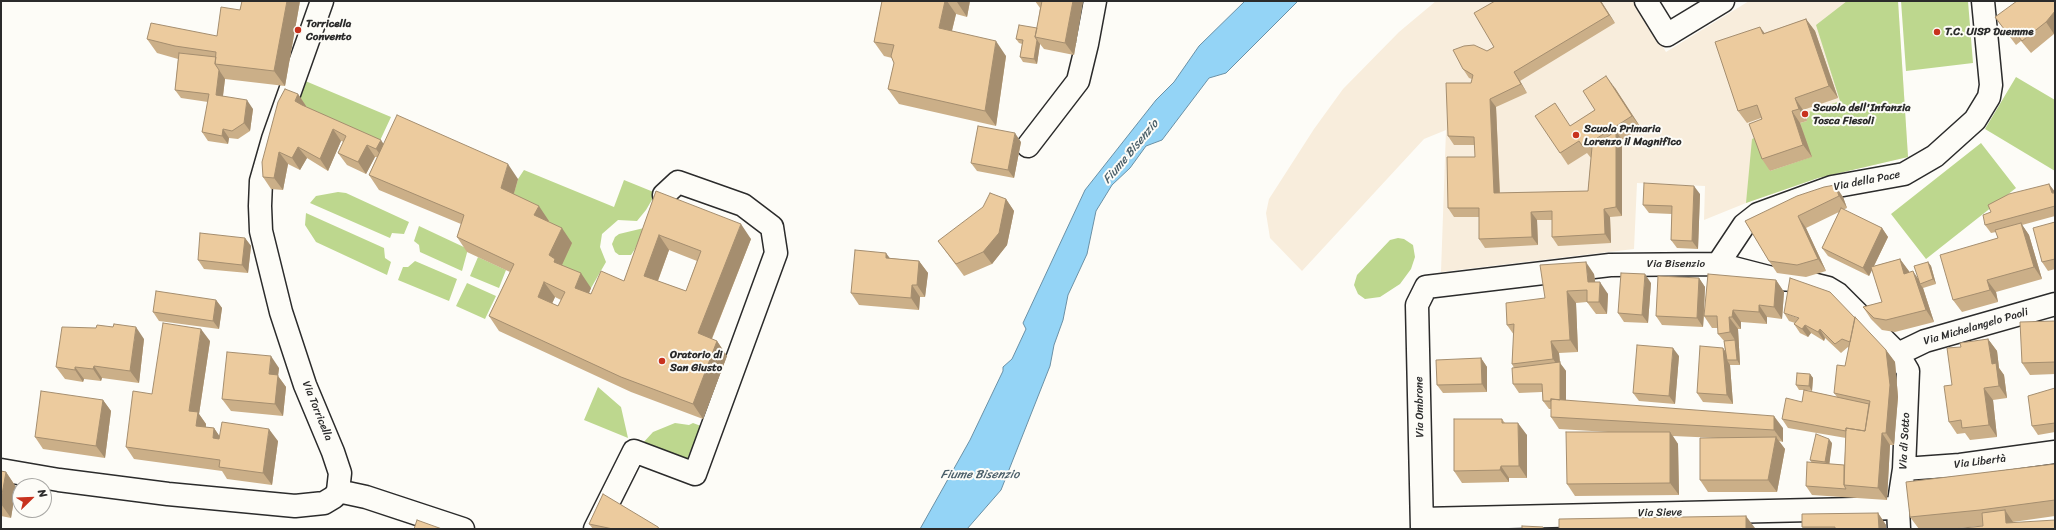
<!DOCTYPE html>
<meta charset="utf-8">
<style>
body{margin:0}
#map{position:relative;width:2056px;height:530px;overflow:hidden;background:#fdfcf7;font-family:Sriracha,sans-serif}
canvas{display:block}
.frame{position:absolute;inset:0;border:2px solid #2b2b2b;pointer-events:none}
.north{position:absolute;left:12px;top:478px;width:40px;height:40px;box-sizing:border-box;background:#fdfcf7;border:1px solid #a9a8a5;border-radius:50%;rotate:67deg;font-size:11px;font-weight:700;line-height:16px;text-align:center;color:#2b2b2b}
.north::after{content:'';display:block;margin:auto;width:14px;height:18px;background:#c8321e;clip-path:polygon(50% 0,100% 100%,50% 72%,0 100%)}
</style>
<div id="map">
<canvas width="2056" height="530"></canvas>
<div class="frame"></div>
<div class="north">N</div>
</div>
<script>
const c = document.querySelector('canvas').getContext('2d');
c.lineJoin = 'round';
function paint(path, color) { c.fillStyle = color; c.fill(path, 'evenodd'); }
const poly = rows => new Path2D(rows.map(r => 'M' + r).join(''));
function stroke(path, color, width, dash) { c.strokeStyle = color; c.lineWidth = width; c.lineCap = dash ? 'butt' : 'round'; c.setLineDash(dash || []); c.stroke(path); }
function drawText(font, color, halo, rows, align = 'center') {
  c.font = font + ' Sriracha,sans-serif'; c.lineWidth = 4; c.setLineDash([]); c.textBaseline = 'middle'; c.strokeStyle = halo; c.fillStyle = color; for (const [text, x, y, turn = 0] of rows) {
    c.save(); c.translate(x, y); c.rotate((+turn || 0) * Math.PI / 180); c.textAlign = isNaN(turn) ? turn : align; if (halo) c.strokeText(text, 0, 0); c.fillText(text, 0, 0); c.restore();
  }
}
paint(poly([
 [1436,1,1636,1,1666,52,1749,1,1898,1,1908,157,1818,178,1746,203,1704,220,1705,186,1637,183,1634,249,1441,272,1446,130,1424,139,1302,271,1270,238,1266,213,1269,199,1314,129,1343,89,1399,32]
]), '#f8eddc');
paint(poly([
 [1847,1,1898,1,1908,157,1818,178,1746,203,1752,139,1758,136,1770,171,1811,157,1800,123,1807,121,1806,113,1840,101,1816,25],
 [1901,1,1968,1,1973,63,1906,71],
 [2016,77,2055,100,2055,171,1985,129],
 [303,80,391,117,377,147,293,101],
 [1981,143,2016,188,1926,259,1891,214],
 [524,170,614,207,624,180,656,193,646,210,637,221,618,220,602,234,600,247,606,262,591,288,564,277,511,203,518,179],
 [338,192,346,193,409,222,404,234,392,233,390,238,310,203,316,196],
 [306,213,384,248,385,258,391,262,387,275,316,242,305,225],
 [419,226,468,249,462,271,420,252,419,245,414,241],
 [644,228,635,249,631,255,619,255,615,252,612,244,615,237,619,234],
 [1398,238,1404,239,1413,245,1415,257,1411,269,1400,284,1380,297,1365,299,1358,294,1354,285,1357,275,1390,240],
 [478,257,506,270,499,288,470,276],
 [415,261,457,279,449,301,398,280,403,267,408,267],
 [467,283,496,296,485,319,456,306],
 [598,387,621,407,628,438,584,420],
 [675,423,689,425,693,423,701,426,686,462,642,444,653,432]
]), '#bdd78e');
const water = poly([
 [1245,1,1298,1,1226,73,1209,78,1162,140,1146,146,1130,168,1112,185,1096,211,1087,254,1068,295,1063,320,1054,345,1050,366,1001,490,967,529,920,529,970,440,1003,371,1003,367,1012,359,1026,329,1023,323,1085,190,1156,100,1174,82,1199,46,1245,1]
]);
paint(water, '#94d4f6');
stroke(water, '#6a90a5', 1);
const minor = poly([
 [1646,1,1667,35,1723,1],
 [1028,146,1078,81,1087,44,1095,1],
 [1718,264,1744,225,1758,214,1832,187,1904,174,1935,156,1975,120,1989,97,1991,85,1983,1],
 [1898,354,1925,341,2055,304],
 [1904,469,1960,465,2055,452],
 [1,470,59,480,168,494,295,506,324,503,334,497,338,491,340,473,333,452,305,385,281,312,261,231,260,206,261,181,273,139,322,1],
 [338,491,366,497,463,529],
 [1422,519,1898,508],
 [595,529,634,451,695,474,776,253,772,227,743,205,678,182,664,195],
 [1422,529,1417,305,1426,287,1610,265,1718,264,1776,279,1796,280,1828,288,1838,294,1898,354,1908,371,1904,469,1898,508,1899,529]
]);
stroke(minor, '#2b2b2b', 25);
stroke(minor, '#fdfcf7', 22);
paint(poly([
 [242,1,300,1,285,86,225,79,223,96,253,109,250,131,238,139,229,138,228,144,208,141,202,132,208,102,181,98,175,90,178,59,157,53,147,39,217,36,240,10],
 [882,1,970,1,967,17,956,14,952,31,1006,56,996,126,899,104,888,89,894,63,892,58,884,56,874,42],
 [1035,1,1083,1,1074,55,1044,49,1040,44,1037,64,1023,62,1020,57,1022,44,1019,43,1016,39,1037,28,1040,8],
 [1495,1,1601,1,1615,23,1520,81,1527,93,1496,107,1500,193,1588,191,1591,158,1587,153,1568,165,1560,153,1571,126,1595,110,1615,88,1641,128,1622,140,1622,216,1610,217,1611,243,1558,246,1552,237,1552,220,1537,220,1538,245,1485,248,1479,239,1479,217,1454,217,1448,208,1475,157,1475,145,1454,145,1448,136,1471,83,1472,79,1469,78,1463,69,1487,51,1494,47],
 [2055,1,2054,34,2031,53,2021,41,2016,45,1995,17],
 [1806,19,1815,31,1838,98,1803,110,1807,121,1800,123,1812,157,1770,171,1762,159,1761,118,1747,123,1738,111,1765,33],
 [298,94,306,106,306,107,384,144,518,179,514,194,549,221,549,222,572,243,562,265,591,288,589,293,591,294,624,281,656,191,751,239,712,339,717,341,727,356,703,419,631,392,499,331,489,316,510,272,467,252,457,237,461,224,379,190,369,175,377,157,375,157,366,174,347,165,338,153,344,142,341,141,328,171,307,158,300,170,288,164,283,190,271,189,263,177],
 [669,250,697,261,686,291,658,281],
 [555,297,561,300,558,306,552,304],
 [1021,142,1014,178,977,171,971,163],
 [2049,184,2055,192,2055,216,2022,225,2029,235,2042,279,1996,292,1998,302,1962,312,1953,300,1998,238,1996,232,1991,233,1985,225,1991,212],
 [1824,187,1843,197,1847,208,1843,210,1882,228,1888,237,1874,266,1900,259,1909,272,1918,279,1928,262,1931,266,1936,284,1923,288,1934,322,1895,332,1882,330,1871,319,1863,307,1882,302,1872,270,1869,276,1828,256,1822,248,1839,212,1806,228,1826,271,1806,277,1777,273,1769,261,1745,221],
 [1700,194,1698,249,1677,248,1671,240,1672,214,1649,213,1643,205],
 [1006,199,1014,211,1007,245,992,264,964,276,938,241],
 [2055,222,2055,269,2048,271,2042,262],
 [245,238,251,246,248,273,204,269,198,260],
 [890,258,919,261,928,273,925,297,920,297,919,310,859,305,851,293],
 [1594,274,1595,282,1608,294,1607,314,1596,314,1587,302,1576,303,1578,352,1559,353,1560,363,1566,371,1566,401,1783,428,1783,442,1779,441,1785,449,1777,492,1708,492,1700,480,1718,438,1673,436,1678,444,1679,495,1575,496,1567,484,1608,432,1559,429,1551,417,1551,409,1549,409,1543,401,1542,392,1519,393,1513,384,1514,368,1512,364,1514,335,1507,325,1545,298],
 [1699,278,1705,287,1704,315,1776,280,1784,292,1782,319,1767,317,1767,324,1741,322,1741,329,1738,329,1740,365,1730,365,1733,404,1703,402,1697,393,1723,348,1725,351,1724,341,1718,334,1718,328,1712,328,1704,316,1703,327,1662,325,1656,316],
 [1651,283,1648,323,1624,322,1618,313],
 [216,300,222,308,219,329,159,321,153,312],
 [1784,313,1886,350,1895,362,1898,397,1894,445,1890,445,1887,500,1812,495,1806,486,1812,463,1810,460,1832,443,1829,464,1844,465,1846,438,1788,428,1782,419,1802,402,1804,390,1799,390,1796,385,1810,374,1813,378,1812,391,1804,390,1837,397,1834,393,1845,366,1849,348,1848,347,1841,353,1825,338,1824,341,1811,333,1808,337,1800,333,1794,324,1795,323,1789,321],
 [2055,321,2055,374,2030,375,2022,363],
 [144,339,139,383,102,378,101,381,84,379,83,382,65,379,56,367],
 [1988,339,1997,351,1999,368,2004,375,2007,398,1993,400,1997,437,1970,440,1965,433,1957,434,1949,422,1952,385,1961,347],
 [210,341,199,414,206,424,206,427,214,428,220,437,278,441,272,485,227,479,222,471,134,459,126,447,152,394],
 [1679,356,1675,404,1639,401,1633,393],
 [1481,358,1487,367,1487,392,1443,393,1437,385],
 [279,368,278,376,286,387,283,416,231,411,222,399],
 [2055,388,2055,432,2038,435,2032,426],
 [103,400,111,411,105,458,43,449,35,437],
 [1502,419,1505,423,1527,435,1527,478,1509,478,1509,482,1462,483,1454,471],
 [2055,464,2055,516,2013,522,2014,523,1948,529,1919,529,1910,517],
 [1,471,6,472,16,487,11,518,1,516],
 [1878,513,1886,525,1886,529,1804,529,1802,527],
 [589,524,658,527,659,529,593,529]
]), '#cbaf88');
paint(poly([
 [287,1,300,1,285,86,274,71],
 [945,1,947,1,956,14,949,42,939,28],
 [957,1,970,1,967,17,957,2],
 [1073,1,1083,1,1074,55,1065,43],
 [1600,1,1601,1,1615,23,1609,15],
 [2055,11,2055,34,2054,34,2046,22],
 [1806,19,1815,31,1838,98,1829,86],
 [1760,27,1769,39,1763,34],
 [1037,40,1040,44,1037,64,1034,59],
 [996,41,1006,56,996,126,985,111],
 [219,70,225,79,222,103,216,95],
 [1514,72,1520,81,1527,93,1521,84],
 [1606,76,1615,88,1641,128,1632,116],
 [298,94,306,106,303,112,295,101],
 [1795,98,1803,110,1807,121,1799,109],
 [1490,99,1496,107,1500,201,1494,193],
 [247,100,253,109,250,131,244,123],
 [1792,111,1800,123,1812,157,1803,145],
 [223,129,229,138,228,144,222,136],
 [333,129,341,141,328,171,320,159],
 [1616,131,1622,140,1622,216,1616,207],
 [1015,133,1021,142,1014,178,1008,170],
 [381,140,389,152,385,161,376,149],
 [367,145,375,157,366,174,358,162],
 [298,147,307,158,300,170,292,158],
 [279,152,288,164,283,190,274,178],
 [508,164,518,179,511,203,501,188],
 [2049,184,2055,192,2052,193],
 [1835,185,1843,197,1847,208,1839,196],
 [1694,186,1700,194,1698,249,1692,241],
 [1006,199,1014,211,1007,245,992,264,983,252],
 [539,206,549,221,544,230,534,215],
 [1604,209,1610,217,1611,243,1605,234],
 [1531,212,1537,220,1538,245,1532,237],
 [1798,216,1806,228,1826,271,1818,259],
 [2021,223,2029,235,2042,279,2034,267],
 [741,224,751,239,708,348,698,333],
 [562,228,572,243,561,267,564,277,549,255],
 [1882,228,1888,237,1869,276,1863,268],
 [659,235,669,250,654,291,644,276],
 [245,238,251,246,248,273,242,265],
 [886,253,895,265,886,258],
 [1900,259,1909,271,1913,286,1904,274],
 [919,261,928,273,925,297,917,285],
 [1586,262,1594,274,1597,294,1588,282],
 [1928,262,1931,266,1936,284,1933,279],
 [1913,271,1921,283,1920,284,1923,288,1934,322,1926,310],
 [581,273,591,288,585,303,575,288],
 [1645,274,1651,283,1648,323,1642,315],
 [1699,278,1705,287,1703,327,1697,318],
 [1776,280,1784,292,1782,319,1774,307],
 [1987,280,1996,292,1998,302,1990,290],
 [544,282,555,297,548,312,538,297],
 [1600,282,1608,294,1607,314,1599,302],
 [912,285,920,297,919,310,911,298],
 [1567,291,1576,303,1578,352,1570,340],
 [216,300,222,308,219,329,213,321],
 [1759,305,1767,317,1767,324,1759,312],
 [1733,310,1741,322,1741,329,1732,317],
 [1729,317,1738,329,1740,365,1737,360,1735,340,1730,332],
 [1805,325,1811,333,1808,337,1802,329],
 [136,327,144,339,139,383,130,371],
 [201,329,210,341,199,414,206,424,205,438,196,426,189,411],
 [1820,329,1825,338,1824,341,1818,332],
 [1988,339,1997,351,1999,368,2004,375,2007,398,1999,386,1992,364],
 [717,341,727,356,703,419,693,404],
 [1551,341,1559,353,1560,363,1566,371,1566,409,1560,400,1560,369,1553,359],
 [1673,348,1679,356,1675,404,1669,396],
 [1723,348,1729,357,1727,360,1730,365,1733,404,1727,395],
 [1886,350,1895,362,1898,397,1894,445,1886,433],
 [271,356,279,368,278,376,286,387,283,416,275,404,269,374],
 [1481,358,1487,367,1487,392,1482,384],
 [94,366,102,378,101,381,93,369],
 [75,367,84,379,83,382,75,370],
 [1810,374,1813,378,1812,391,1809,386],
 [1984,388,1993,400,1997,437,1989,425],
 [103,400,111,411,105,458,96,446],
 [1774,416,1783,428,1783,442,1774,430],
 [1518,423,1527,435,1527,478,1519,466],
 [214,428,222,440,213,438],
 [269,429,278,441,272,485,263,473],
 [1670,432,1678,444,1679,495,1670,483],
 [1882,433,1890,445,1887,500,1878,488],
 [1776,437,1785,449,1777,492,1768,480],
 [1829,439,1832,443,1829,467,1825,462],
 [1501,466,1509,478,1509,482,1500,470],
 [6,472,16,487,11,518,1,504,1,500],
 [2005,510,2013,522,2014,529,2006,523],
 [1878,513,1886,525,1886,529,1879,529],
 [1746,516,1755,528,1755,529,1746,529]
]), '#a58e6f');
const building = poly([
 [242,1,287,1,274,71,215,64,216,52,175,46,147,39,151,23,217,36,221,7,240,10,242,1],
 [882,1,945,1,939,28,996,41,985,111,888,89,894,63,891,56,894,45,874,42,882,1],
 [1042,1,1073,1,1065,43,1035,37,1042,1],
 [1495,1,1600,1,1609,15,1514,72,1521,84,1490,99,1494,193,1588,191,1592,147,1616,131,1616,207,1604,209,1605,234,1552,237,1552,211,1531,212,1532,237,1479,239,1479,208,1448,208,1447,157,1475,157,1474,137,1448,136,1446,83,1471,83,1473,75,1463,69,1453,50,1464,46,1474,45,1487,51,1494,47,1474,13,1495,1],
 [2017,1,2055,1,2055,11,2046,22,2022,41,2013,29,2007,33,1995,17,2017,1],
 [1806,19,1829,86,1795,98,1799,109,1792,111,1803,145,1762,159,1749,124,1762,119,1757,105,1738,111,1715,42,1760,27,1763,34,1806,19],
 [1019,25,1037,28,1035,37,1037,40,1034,59,1020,57,1023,40,1016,39,1019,25],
 [179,53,216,57,215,64,219,70,216,95,247,100,244,123,232,131,223,129,222,136,202,132,209,94,175,90,179,53],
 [1606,76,1632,116,1583,147,1579,141,1560,153,1535,116,1555,103,1570,126,1595,110,1583,91,1606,76],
 [285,89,298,94,295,101,302,105,381,140,376,149,367,145,358,162,338,153,346,136,333,129,320,159,298,147,292,158,279,152,274,178,263,177,262,162,278,102,285,89],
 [397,115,508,164,501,188,539,206,534,215,562,228,549,255,555,259,554,262,581,273,575,288,591,294,601,271,624,281,656,191,741,224,698,333,717,341,693,404,621,377,489,316,514,264,457,237,464,215,369,175,397,115],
 [659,235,701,251,686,291,644,276,659,235],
 [544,282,565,292,558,306,538,297,544,282],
 [978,126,1015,133,1008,170,971,163,978,126],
 [1644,183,1694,186,1692,241,1671,240,1672,206,1643,205,1644,183],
 [2049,184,2052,193,2055,193,2055,206,1985,225,1983,215,1991,212,1988,205,2009,194,2049,184],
 [1835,185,1839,196,1798,216,1818,259,1797,265,1769,261,1745,221,1797,196,1824,187,1835,185],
 [990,193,1006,199,999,233,983,252,956,264,938,241,983,207,990,193],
 [1841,208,1882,228,1863,268,1822,248,1841,208],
 [2055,222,2055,259,2042,262,2033,228,2055,222],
 [2021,223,2034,267,1987,280,1990,290,1953,300,1940,255,1998,238,1995,230,2021,223],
 [200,233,245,238,242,265,198,260,200,233],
 [855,250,886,253,886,258,919,261,917,285,912,285,911,298,851,293,855,250],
 [1900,259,1904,274,1913,271,1926,310,1886,320,1874,318,1863,307,1882,302,1871,267,1900,259],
 [1586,262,1588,282,1600,282,1599,302,1587,302,1587,290,1567,291,1570,340,1551,341,1553,359,1512,364,1514,324,1507,325,1506,303,1545,298,1540,265,1586,262],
 [1928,262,1933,279,1920,284,1914,266,1928,262],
 [1621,273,1645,274,1642,315,1618,313,1621,273],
 [1708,274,1776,280,1774,307,1759,305,1759,312,1733,310,1732,317,1729,317,1730,332,1718,334,1717,316,1704,316,1708,274],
 [1658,276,1699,278,1697,318,1656,316,1658,276],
 [1790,278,1830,292,1855,318,1850,342,1842,339,1835,344,1820,329,1818,332,1805,325,1802,329,1794,324,1799,318,1784,313,1790,278],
 [156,291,216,300,213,321,153,312,156,291],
 [1855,317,1886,350,1890,385,1886,433,1882,433,1878,488,1844,485,1846,428,1865,431,1870,401,1834,393,1837,365,1845,366,1855,317],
 [2055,321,2055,362,2022,363,2020,322,2055,321],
 [163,323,201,329,189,411,198,412,196,426,214,428,213,438,219,439,222,422,269,429,263,473,219,467,220,460,126,447,133,391,152,394,163,323],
 [114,324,136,327,130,371,94,366,93,369,75,367,75,370,56,367,62,327,96,328,97,325,113,327,114,324],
 [1988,339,1992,364,1996,363,1999,386,1984,388,1989,425,1962,428,1961,420,1949,422,1944,386,1952,385,1947,348,1961,347,1960,343,1988,339],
 [1735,340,1737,360,1727,360,1724,341,1735,340],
 [1637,345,1673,348,1669,396,1633,393,1637,345],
 [1700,346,1723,348,1727,395,1697,393,1700,346],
 [227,352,271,356,269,374,278,375,275,404,222,399,227,352],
 [1481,358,1482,384,1437,385,1436,360,1481,358],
 [1560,362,1560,400,1551,399,1551,401,1543,401,1542,384,1513,384,1512,368,1560,362],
 [1797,373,1810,374,1809,386,1796,385,1797,373],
 [2055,388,2055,423,2032,426,2028,396,2055,388],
 [1804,390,1869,404,1865,431,1846,428,1846,431,1782,419,1786,398,1802,402,1804,390],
 [41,391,103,400,96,446,35,437,41,391],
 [1551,399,1774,416,1774,430,1551,417,1551,399],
 [1454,419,1502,419,1502,423,1518,423,1519,466,1501,466,1500,470,1454,471,1454,419],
 [1566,432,1670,432,1670,483,1567,484,1566,432],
 [1816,434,1829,439,1825,462,1810,460,1816,434],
 [1776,437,1768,480,1700,480,1700,438,1776,437],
 [1807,462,1844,465,1844,485,1846,489,1806,486,1807,462],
 [2055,464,2055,500,1980,510,1910,517,1906,482,2055,464],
 [1,471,6,472,1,500,1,471],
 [603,494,658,527,659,529,613,529,589,524,603,494],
 [2005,510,2006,523,2055,520,2055,529,1953,529,1983,526,1982,513,2005,510],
 [1878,513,1879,529,1835,529,1835,527,1802,527,1802,514,1878,513],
 [1746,516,1746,529,1559,529,1559,519,1746,516],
 [417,520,442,529,414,529,417,520],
 [1522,526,1543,527,1543,529,1522,529,1522,526]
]);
paint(building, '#eccb9e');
stroke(building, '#a58e6f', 1);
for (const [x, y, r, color] of [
 [298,30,4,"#c8321e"],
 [1937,32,4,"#c8321e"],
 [1805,114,4,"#c8321e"],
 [1576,135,4,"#c8321e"],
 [662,361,4,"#c8321e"]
]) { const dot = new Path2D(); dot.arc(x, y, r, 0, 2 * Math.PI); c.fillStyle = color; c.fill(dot); stroke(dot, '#fdfcf7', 1.5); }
drawText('bold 11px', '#2b2b2b', '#fdfcf7', [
 ["Torricella",306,24],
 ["Convento",306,37],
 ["T.C. UISP Duemme",1945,32],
 ["Scuola dell'Infanzia",1813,108],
 ["Tosca Fiesoli",1813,121],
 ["Scuola Primaria",1584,129],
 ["Lorenzo il Magnifico",1584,142],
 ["Oratorio di",670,355],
 ["San Giusto",670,368]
], 'left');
drawText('11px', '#2b2b2b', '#fdfcf7', [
 ["Via della Pace",1867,181,-11],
 ["Via Bisenzio",1676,264],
 ["Via Michelangelo Paoli",1976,327,-16],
 ["Via Ombrone",1420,407,-91],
 ["Via Torricella",317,411,68],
 ["Via di Sotto",1905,441,-87],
 ["Via Libertà",1980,462,-7],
 ["Via Sieve",1660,513,-1]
]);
drawText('italic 12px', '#4a5e68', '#fdfcf7', [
 ["Fiume Bisenzio",1131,152,-50],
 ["Fiume Bisenzio",980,475]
]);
</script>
